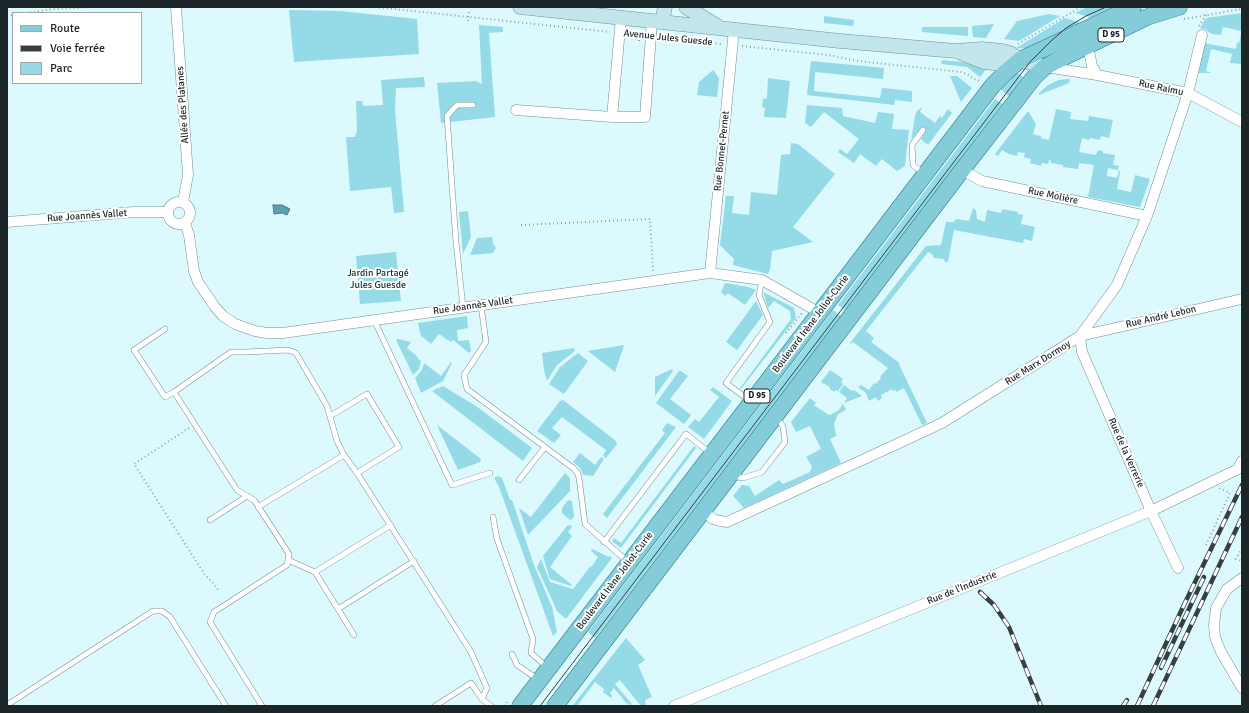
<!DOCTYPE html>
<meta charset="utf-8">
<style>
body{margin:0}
#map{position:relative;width:1249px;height:713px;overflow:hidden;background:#dcf9fe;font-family:Signika,sans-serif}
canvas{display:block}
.frame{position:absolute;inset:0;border:8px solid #1c2628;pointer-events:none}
.legend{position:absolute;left:12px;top:12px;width:130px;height:72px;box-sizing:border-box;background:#fff;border:1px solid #a4a8a9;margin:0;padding:5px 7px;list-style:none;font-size:12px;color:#1c2628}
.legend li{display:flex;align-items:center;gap:8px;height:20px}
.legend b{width:20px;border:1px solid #a4a8a9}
</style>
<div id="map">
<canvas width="1249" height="713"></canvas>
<div class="frame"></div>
<ul class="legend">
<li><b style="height:5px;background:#84cdd8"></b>Route</li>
<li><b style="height:5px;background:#344042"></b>Voie ferrée</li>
<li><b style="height:11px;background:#94dae7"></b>Parc</li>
</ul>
</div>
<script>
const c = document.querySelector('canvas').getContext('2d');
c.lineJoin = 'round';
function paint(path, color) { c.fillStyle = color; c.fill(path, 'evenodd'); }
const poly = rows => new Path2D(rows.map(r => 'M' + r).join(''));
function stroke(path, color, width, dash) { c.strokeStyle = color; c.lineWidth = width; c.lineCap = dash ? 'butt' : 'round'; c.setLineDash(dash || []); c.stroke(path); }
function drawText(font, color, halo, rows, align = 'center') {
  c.font = font + ' Signika,sans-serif'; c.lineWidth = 4; c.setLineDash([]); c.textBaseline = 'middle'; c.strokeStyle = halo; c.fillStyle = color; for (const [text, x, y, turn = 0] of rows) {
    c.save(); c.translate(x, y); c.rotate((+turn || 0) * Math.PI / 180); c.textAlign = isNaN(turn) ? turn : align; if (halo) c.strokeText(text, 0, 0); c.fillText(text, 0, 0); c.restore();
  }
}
paint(poly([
 [1087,7,1121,7,1096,19,1075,13],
 [289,10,340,11,417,19,419,54,294,62],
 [1242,13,1242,64,1230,63,1232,54,1211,49,1206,71,1212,73,1198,73,1204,43,1236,49,1237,42,1239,43,1241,33,1241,31,1223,27,1221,35,1212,34,1207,31,1207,30,1200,28,1206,18],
 [1049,14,1060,16,1019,41,1004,39,1017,21],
 [824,16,854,20,853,26,824,23],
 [1065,18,1085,24,1030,49,1016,48],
 [994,24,986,38,973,37,972,26],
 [479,25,503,27,503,32,489,33,495,117,441,123,437,83,476,81,482,84],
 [922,27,968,27,968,36,922,32],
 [942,60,973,63,987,68,980,77,967,67,941,64],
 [811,61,884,68,883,79,815,72,814,91,880,98,882,88,912,91,912,102,895,100,894,105,807,95],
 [713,70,719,78,717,97,697,95,699,82],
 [1015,71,1023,77,1023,79,1011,98,998,87],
 [950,76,957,76,972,88,961,102],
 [424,77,425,87,396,88,395,110,404,212,394,213,391,187,350,191,346,137,355,137,357,131,356,101,362,101,363,106,383,105,381,80],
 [768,78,790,81,786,118,764,117,765,108,762,107,763,99,767,98],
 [1070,79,1069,83,1039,95,1039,93,1048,85,1059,80],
 [995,99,1002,104,845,310,838,305],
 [807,105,842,108,843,116,875,123,878,112,894,114,892,129,909,130,905,166,897,171,882,159,876,166,860,154,854,163,838,152,840,149,847,154,859,139,824,112,811,127,805,123],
 [922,107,920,112,935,123,940,116,942,118,948,109,952,113,928,145,921,139,925,132,921,128,911,140,915,116,917,111],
 [1056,109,1071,112,1070,119,1088,121,1089,116,1113,120,1109,138,1101,136,1100,140,1090,138,1089,140,1082,138,1079,152,1096,155,1098,150,1103,151,1103,153,1115,155,1113,165,1119,166,1118,170,1108,168,1107,176,1117,178,1119,170,1120,172,1117,189,1131,192,1135,175,1150,179,1140,207,1088,197,1094,165,1079,163,1078,169,1063,167,1063,165,1051,163,1051,161,1049,160,1048,164,1042,163,1041,166,1030,163,1031,159,1024,157,1025,153,1018,152,1017,156,1009,154,1002,150,998,156,995,154,1028,111,1036,124,1033,134,1041,136,1041,138,1049,140],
 [791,143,798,144,835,174,793,227,813,242,772,251,770,269,768,274,733,265,734,259,720,245,726,196,734,196,732,213,749,215,751,192,777,195,781,155,790,154],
 [973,208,976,210,977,219,985,222,987,210,1001,213,1002,209,1018,212,1018,214,1023,215,1021,224,1035,227,1032,241,1024,239,1023,243,954,230,948,262,945,262,944,259,934,258,933,255,928,252,866,331,874,338,871,342,898,362,927,423,922,425,904,388,896,392,896,390,893,391,892,389,881,395,882,398,878,401,876,397,869,401,866,393,858,387,861,385,869,390,874,383,876,384,879,380,880,380,881,378,880,377,888,368,853,342,851,344,850,343,926,246,941,245,946,222,954,222,956,219,969,221],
 [468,211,471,237,463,254,459,212],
 [492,237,493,243,496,248,493,253,470,255,477,238],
 [396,252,401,301,360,304,356,256],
 [725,283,748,287,756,290,745,305,728,293,725,296,721,292],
 [763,292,794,308,796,318,741,389,740,388,791,319,790,311,774,301,768,308],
 [756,301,763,315,737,350,726,342],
 [833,310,841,316,595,638,588,632],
 [467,316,468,328,457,330,458,341,469,340,471,351,469,353,453,340,451,342,439,334,431,344,421,336,418,323],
 [398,339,411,342,407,348,418,357,417,358,421,361,419,369,413,375,396,340],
 [624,345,615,372,588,351],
 [574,348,575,351,557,365,547,381,544,370,542,353],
 [578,353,588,361,564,394,549,384,560,367],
 [451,362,452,363,443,381,421,393,415,378,422,370,424,363,441,376],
 [672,369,673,371,655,396,655,377],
 [830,370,843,379,841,382,843,384,838,391,835,390,834,392,830,389,830,387,821,382],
 [679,371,681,371,688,376,670,399,691,415,684,424,656,403],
 [844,385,852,391,854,390,862,396,844,403,847,398,839,392],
 [443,386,476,406,532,448,523,461,432,391],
 [713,387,732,401,704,439,688,427,695,419,699,422,719,397,710,390],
 [810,398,816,403,814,405,829,415,838,411,843,404,846,410,838,414,834,424,836,436,830,439,841,463,744,508,733,496,742,485,749,486,755,496,779,480,783,484,810,472,812,466,806,457,821,449,810,426,796,432,791,422],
 [563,400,616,441,617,444,606,458,603,456,606,450,562,417,552,428,561,435,554,443,537,431,560,401],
 [667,423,676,427,607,518,603,514,665,433,662,430],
 [437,425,481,459,480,462,458,470],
 [694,446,696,448,621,548,612,541,614,538,621,543],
 [580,453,595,465,601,457,604,459,593,476,583,475,580,468,573,462],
 [565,473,570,478,570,491,528,535,519,508,531,517],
 [498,476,502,478,510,500,512,500,534,565,552,607,557,632,553,636,499,487,494,478],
 [568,500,572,501,574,517,571,520,570,520,562,513,562,508],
 [570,525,572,527,568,532,572,536,550,567,572,585,571,586,550,579,543,556,567,526],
 [592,549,609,557,610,556,612,558,566,619,557,611,537,567,541,559,550,582,573,589,589,568,593,565,598,557,591,551],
 [626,638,645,660,638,665,652,697,645,700,646,706,641,706,620,680,615,684,632,704,630,705,628,703,627,704,614,688,610,693,612,696,611,698,603,692,604,689,595,682,577,706,575,706,573,705]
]), '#94dae7');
const water = poly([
 [273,205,282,205,290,209,287,215,282,213,274,214,273,205]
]);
paint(water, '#5aa2af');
stroke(water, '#477d86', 1);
const lane = poly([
 [923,173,913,165,912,145,923,130],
 [481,305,486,342,464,375,467,389,573,468,577,472,579,478,585,524,627,561],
 [463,307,456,242,447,116,457,105,473,105],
 [374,320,452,485,490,473],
 [165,329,134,350,165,397,174,392],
 [750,401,726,383,770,322,759,295,762,280],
 [330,416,367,394,399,447,357,473],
 [732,476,743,478,762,472,785,442,783,427,778,418],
 [519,480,545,447],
 [258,507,344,455],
 [493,517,497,539,533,639,531,653,548,668],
 [210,520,247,496],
 [604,542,686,434,710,453],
 [288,560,315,572,391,525],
 [315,572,338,609,414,561],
 [338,609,354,635],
 [512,654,517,665,539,680],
 [7,705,153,611,162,611,170,617,226,706],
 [262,706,210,622,214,612,287,565,289,554,254,500,237,490,174,392,231,352,246,352,288,350,296,353,327,406,337,441,344,455,357,473,471,652,487,688,482,699,491,706],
 [435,706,471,683,482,699]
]);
const street = poly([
 [176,7,188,175,183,202],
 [1088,46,1092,66,1097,75],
 [1046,67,1097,75,1188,93,1242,122],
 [516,110,612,117,621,18],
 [612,117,645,117,652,21],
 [962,170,982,181,1147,216],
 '168 213a11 11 0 1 1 22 0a11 11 0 1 1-22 0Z',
 [7,222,134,212,168,212],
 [185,223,189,235,194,271,198,282,215,307,223,316,235,324,255,331,267,333,283,333,710,273,762,280,820,313],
 [710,273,734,30],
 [703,511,713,519,720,521,727,522,897,444,942,423,1080,336,1117,285,1147,216,1188,93,1202,35],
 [1178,568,1151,511,1082,352,1080,336,1242,299],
 [1242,578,1227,589,1216,608,1214,625,1215,637,1221,652,1242,688],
 [674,706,1151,511,1238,469,1242,461]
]);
const secondary = poly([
 [520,7,840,41,956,51,982,49,1002,51,1010,53,1020,60,1045,67],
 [686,7,717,26],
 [662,22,665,7],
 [961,53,984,62,993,63,1003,64,1020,60]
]);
const primary = poly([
 [520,706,993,85,1005,73,1020,60,1133,7],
 [555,706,962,170,1035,76,1045,67,1056,61,1147,17,1179,7]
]);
stroke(lane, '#748e93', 6);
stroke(street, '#748e93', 11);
stroke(secondary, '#748e93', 15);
stroke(primary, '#2a7c8a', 17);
stroke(poly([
 [155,7,155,8],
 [375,7,610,32],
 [293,8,293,7],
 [26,13,55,9,90,7],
 [7,16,13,15],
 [1184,19,1242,9],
 [468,21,469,9],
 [1199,26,1206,15],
 [628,34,642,36],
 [660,38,723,44],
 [639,41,639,35],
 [1018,44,1081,7],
 [742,46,828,55,858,61,961,72,967,74,974,79,981,81],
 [521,225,650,219,653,271],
 [786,333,802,313],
 [189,428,134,464,205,575,213,583,219,591],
 [1206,545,1230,493,1219,488],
 [1242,548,1236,559,1242,561],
 [504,706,508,701]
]), '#8fa4a8', 2, [1, 3]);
stroke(lane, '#fff', 5);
stroke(street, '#fff', 10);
stroke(secondary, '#c2e6ec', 14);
stroke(primary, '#84cdd8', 16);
stroke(poly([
 [540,706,1030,62,1051,41,1066,28,1086,16,1106,7]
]), '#344042', 1);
const rail = poly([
 [980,592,994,605,1009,627,1041,706],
 [1161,668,1204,577],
 [1123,706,1127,700],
 [1137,706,1182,609,1242,485],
 [1153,706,1242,517]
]);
stroke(rail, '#344042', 4.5);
stroke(rail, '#fff', 3, [9]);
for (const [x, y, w] of [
 [1111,35,26],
 [757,396,26]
]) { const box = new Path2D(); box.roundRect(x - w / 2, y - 7, w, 14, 3); c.fillStyle = '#fff'; c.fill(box); stroke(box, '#1c2628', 1); }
drawText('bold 9px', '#1c2628', null, [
 ["D 95",1111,35],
 ["D 95",757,396]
]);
drawText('10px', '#1c2628', '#fff', [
 ["Avenue Jules Guesde",668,38,6],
 ["Rue Raimu",1161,88,12],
 ["Allée des Platanes",183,105,-94],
 ["Rue Bonnet-Pernet",722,151,-84],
 ["Rue Molière",1053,196,12],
 ["Rue Joannès Vallet",87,216,-4],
 ["Rue Joannès Vallet",473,306,-8],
 ["Rue André Lebon",1161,317,-13],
 ["Boulevard Irène Joliot-Curie",811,324,-53],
 ["Rue Marx Dormoy",1038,363,-32],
 ["Rue de la Verrerie",1126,453,66],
 ["Boulevard Irène Joliot-Curie",615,581,-53],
 ["Rue de l'Industrie",962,588,-22]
]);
drawText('10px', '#0b3036', '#fff', [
 ["Jardin Partagé",378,273],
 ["Jules Guesde",378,285]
]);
</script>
